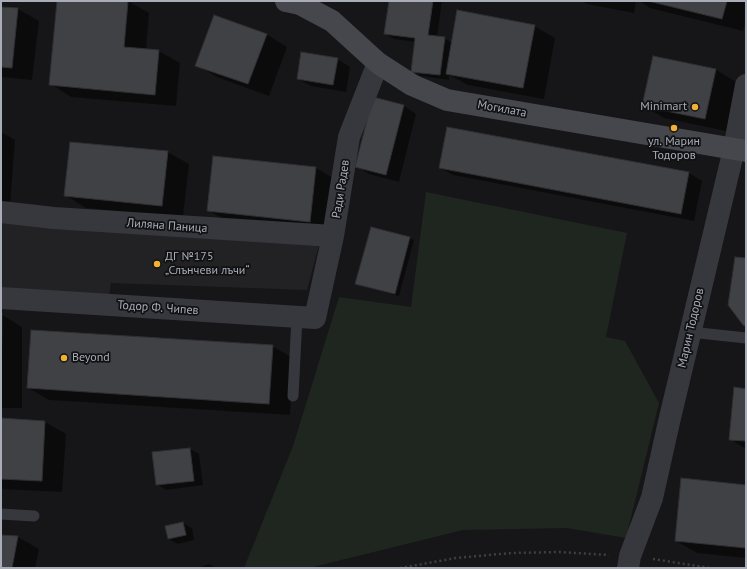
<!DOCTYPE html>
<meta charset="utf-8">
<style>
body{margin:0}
#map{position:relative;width:747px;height:569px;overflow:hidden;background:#161618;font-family:"PT Sans",sans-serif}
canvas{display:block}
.frame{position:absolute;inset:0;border:2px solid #a8adb8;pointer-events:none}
</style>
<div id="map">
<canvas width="747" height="569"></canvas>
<div class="frame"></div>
</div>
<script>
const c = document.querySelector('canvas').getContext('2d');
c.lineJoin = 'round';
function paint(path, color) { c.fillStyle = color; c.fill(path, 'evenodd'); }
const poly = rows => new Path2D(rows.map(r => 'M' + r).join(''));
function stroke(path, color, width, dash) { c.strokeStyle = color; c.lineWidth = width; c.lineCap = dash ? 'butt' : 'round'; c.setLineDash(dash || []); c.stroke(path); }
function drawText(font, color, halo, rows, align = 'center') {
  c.font = font + ' "PT Sans",sans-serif'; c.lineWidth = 3.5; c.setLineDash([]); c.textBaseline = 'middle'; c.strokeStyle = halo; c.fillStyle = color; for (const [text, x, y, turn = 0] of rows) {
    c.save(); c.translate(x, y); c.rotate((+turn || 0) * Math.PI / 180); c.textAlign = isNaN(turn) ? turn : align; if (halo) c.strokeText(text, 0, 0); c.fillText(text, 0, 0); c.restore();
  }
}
paint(poly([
 [1,217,319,245,307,290,111,283,109,298,1,287]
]), '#222225');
paint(poly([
 [426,192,627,233,606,337,625,341,659,403,626,538,567,528,463,530,309,568,244,568,293,446,339,297,411,307]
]), '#1e261f');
paint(poly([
 [58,1,128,1,149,13,146,50,159,51,180,63,176,106,71,97,51,84],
 [390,1,442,1,437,37,444,38,452,43,534,26,555,38,544,99,468,85,449,75,449,80,421,76,412,71,416,42,394,39,385,34],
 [582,1,636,1,634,13,587,4],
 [639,1,746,1,746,20,743,31,650,8],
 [1,8,18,9,39,21,32,80,1,77],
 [266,34,287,47,269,96,217,77,197,65],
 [337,59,350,67,346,92,311,86,298,79],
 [715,69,736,82,726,131,664,118,643,106],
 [404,106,416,114,399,182,369,174,356,166],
 [447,128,689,173,702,181,694,221,453,175,440,168],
 [1,132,15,140,10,205,1,202],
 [168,152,189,164,183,217,86,208,65,195],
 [316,168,337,180,331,233,229,223,208,210],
 [409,238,414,240,399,296,361,286,357,283],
 [1,314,22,327,22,408,1,408],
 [272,346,293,358,290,415,49,400,28,388],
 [746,390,746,449,730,439],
 [1,419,45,422,66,434,62,492,1,489],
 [190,449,199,454,203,485,166,490,157,484],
 [746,486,746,558,697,553,676,541],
 [183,523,192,528,194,540,178,544,169,539],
 [1,536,18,537,39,549,35,568,1,568],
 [209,564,216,568,198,568]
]), '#0007');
const building = poly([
 [57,1,128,1,124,47,159,50,155,95,49,85,57,1],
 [389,1,433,1,428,35,445,37,440,75,411,72,415,38,384,34,389,1],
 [648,1,727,1,722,19,648,1],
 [1,7,18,8,12,68,1,67,1,7],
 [457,10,535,25,523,88,446,74,457,10],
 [214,15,267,34,248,84,195,66,214,15],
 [301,52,338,58,333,85,297,79,301,52],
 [653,56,716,69,705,119,642,106,653,56],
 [373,97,404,105,386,175,355,167,373,97],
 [447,127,689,172,681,214,439,168,447,127],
 [70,142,168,151,162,206,64,196,70,142],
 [213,156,316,167,310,222,207,211,213,156],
 [371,227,410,237,395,294,355,284,371,227],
 [735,257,746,258,746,326,743,325,728,305,735,257],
 [1,313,2,313,1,397,1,313],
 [31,330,273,345,269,404,27,388,31,330],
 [734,387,746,389,746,441,729,440,734,387],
 [1,418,45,421,42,481,1,479,1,418],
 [190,448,194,481,156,485,152,452,190,448],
 [681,478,746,485,746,548,675,541,681,478],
 [183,522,186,535,168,539,165,526,183,522],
 [1,535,18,536,12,568,1,568,1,535]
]);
paint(building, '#404145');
stroke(building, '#303034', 1);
stroke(poly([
 [653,559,710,568],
 [400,568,456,558,511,553,559,552,609,555]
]), '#3d3f44', 2.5, [2, 3]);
stroke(poly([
 [690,332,746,338],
 [293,396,297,317],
 [1,514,34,516]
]), '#37383d', 11);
stroke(poly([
 [1,212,54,218,333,236],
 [1,298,315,318,333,236,349,137,378,63],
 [628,568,630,556,652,498,669,422,734,149,746,85]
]), '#37383d', 22);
stroke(poly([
 [286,1,300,4,332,21,378,63,412,85,447,100,746,151]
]), '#45474d', 22);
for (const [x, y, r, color] of [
 [695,107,4,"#f2b134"],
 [674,128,4,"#f2b134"],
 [157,264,4,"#f2b134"],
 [64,358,4,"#f2b134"]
]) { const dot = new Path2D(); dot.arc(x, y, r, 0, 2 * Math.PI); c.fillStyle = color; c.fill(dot); stroke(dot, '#111113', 1.5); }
drawText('12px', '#a8adb8', '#111113', [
 ["Minimart",687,107,"right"],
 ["ул. Марин",674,142,"center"],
 ["Тодоров",674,156,"center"],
 ["ДГ №175",165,257],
 ["„Слънчеви лъчи“",165,271],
 ["Beyond",72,358]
], 'left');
drawText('12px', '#a8adb8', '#111113', [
 ["Могилата",502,109,10],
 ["Ради Радев",341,189,-81],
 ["Лиляна Паница",167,226,4],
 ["Тодор Ф. Чипев",158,308,4],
 ["Марин Тодоров",691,328,-77]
]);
</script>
